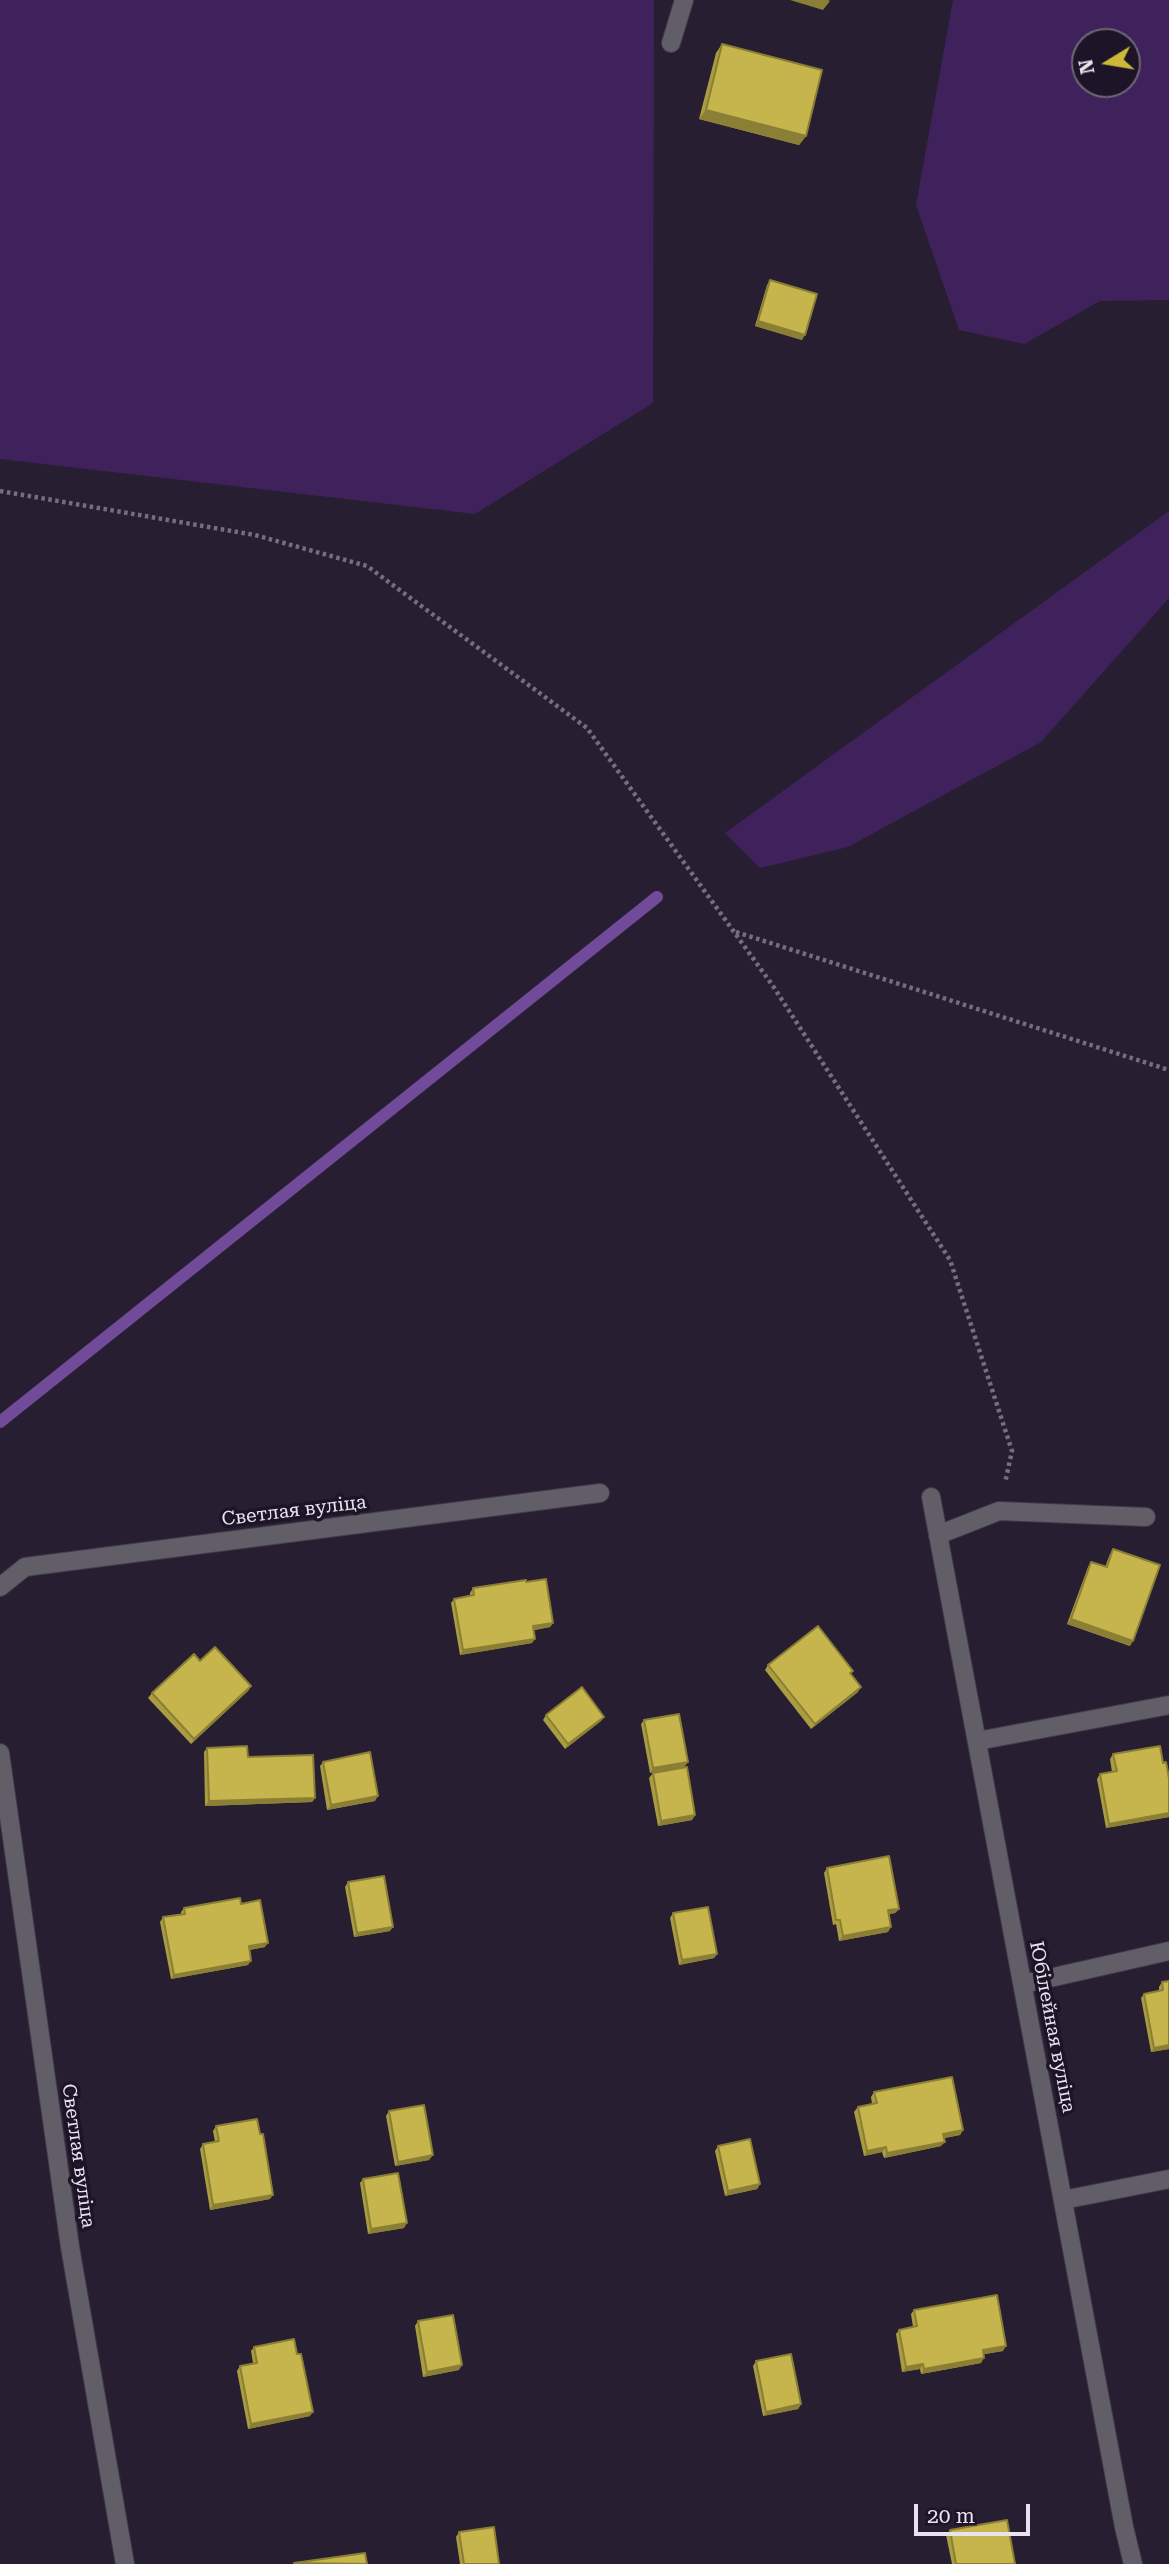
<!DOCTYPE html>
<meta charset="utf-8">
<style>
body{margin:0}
#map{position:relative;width:1169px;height:2564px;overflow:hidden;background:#271e31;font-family:"Roboto Serif",serif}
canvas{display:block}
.north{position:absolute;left:1071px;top:28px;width:70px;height:70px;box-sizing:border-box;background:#1d1527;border:2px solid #6e6777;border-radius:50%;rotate:259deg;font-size:19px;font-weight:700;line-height:28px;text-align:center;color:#e8e3ef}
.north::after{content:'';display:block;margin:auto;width:24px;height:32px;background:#ccb939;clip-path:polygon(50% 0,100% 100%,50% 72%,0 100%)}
.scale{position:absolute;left:914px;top:2504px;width:116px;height:32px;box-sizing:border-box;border:4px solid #e8e3ef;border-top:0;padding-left:9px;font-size:21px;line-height:24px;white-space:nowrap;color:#e8e3ef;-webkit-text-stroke:5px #1d1527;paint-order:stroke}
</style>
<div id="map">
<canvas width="1169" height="2564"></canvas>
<div class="north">N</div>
<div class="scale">20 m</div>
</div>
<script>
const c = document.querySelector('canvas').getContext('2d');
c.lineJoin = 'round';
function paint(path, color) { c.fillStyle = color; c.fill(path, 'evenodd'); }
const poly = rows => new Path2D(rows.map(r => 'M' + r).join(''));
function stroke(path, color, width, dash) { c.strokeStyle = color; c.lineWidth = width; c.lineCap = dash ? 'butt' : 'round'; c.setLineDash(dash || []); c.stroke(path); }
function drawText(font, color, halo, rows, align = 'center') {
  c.font = font + ' "Roboto Serif",serif'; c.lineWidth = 7; c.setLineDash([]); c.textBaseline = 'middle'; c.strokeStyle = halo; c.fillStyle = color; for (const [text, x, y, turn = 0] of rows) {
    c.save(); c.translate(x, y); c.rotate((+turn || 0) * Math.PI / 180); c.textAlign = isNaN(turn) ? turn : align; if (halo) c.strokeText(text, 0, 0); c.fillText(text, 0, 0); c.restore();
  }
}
paint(poly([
 [0,0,654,0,653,403,475,514,0,459],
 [953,0,1169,0,1169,300,1100,301,1024,344,959,330,916,205],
 [1127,42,1127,84,1085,84,1085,42],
 [1169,511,1169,598,1041,742,848,847,760,868,725,833]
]), '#3f225b');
stroke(poly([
 [0,1422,657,897]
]), '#714b9a', 12);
const lane = poly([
 [938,1535,999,1511,1146,1517],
 [977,1741,1169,1705],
 [1023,1984,1169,1951],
 [1063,2200,1169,2179]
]);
const street = poly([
 [671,43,684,0],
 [931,1497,1124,2527,1133,2564],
 [0,1587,25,1567,600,1493],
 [0,1753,70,2247,125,2564]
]);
stroke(lane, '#423a4c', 20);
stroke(street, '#423a4c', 20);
stroke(poly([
 [0,491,255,535,367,566,587,728,773,986,950,1260,1012,1451,1005,1483],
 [736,932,1169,1070]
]), '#756e7e', 4.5, [3.5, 3.5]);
stroke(lane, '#625e67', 18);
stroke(street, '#625e67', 18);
paint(poly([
 [722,44,806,136,799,145,699,119,716,53],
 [770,280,802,340,755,326,767,285],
 [1113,1549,1130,1646,1067,1624,1088,1567,1091,1562,1105,1567,1110,1554],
 [473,1588,553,1623,550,1627,534,1630,532,1643,460,1655,451,1603,454,1599,470,1596,470,1593],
 [200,1661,251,1686,248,1691,191,1744,148,1698,152,1693],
 [768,1665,853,1671,851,1674,858,1692,811,1729,765,1670],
 [546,1715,601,1721,565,1749,543,1720],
 [644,1720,688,1762,684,1767,650,1773,641,1724],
 [207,1748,248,1757,315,1798,312,1802,205,1806,204,1752],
 [1113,1754,1163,1763,1169,1778,1169,1817,1106,1828,1097,1779,1100,1774,1112,1772,1110,1759],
 [323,1762,375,1801,327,1810,320,1766],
 [653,1773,695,1815,692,1820,658,1826,649,1778],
 [827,1868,899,1909,895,1913,889,1914,888,1932,839,1941,836,1924,833,1925,824,1873],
 [348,1882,390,1931,354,1937,345,1887],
 [184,1908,265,1947,249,1950,248,1965,171,1979,160,1922,163,1917,181,1914,181,1912],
 [673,1913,717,1954,714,1958,679,1965,670,1918],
 [1169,1981,1169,2049,1151,2052,1141,1998,1144,1994,1159,1991,1159,1987,1162,1982],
 [874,2092,963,2130,960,2135,944,2138,941,2146,884,2158,882,2152,864,2156,854,2112,858,2107,872,2104,871,2097],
 [389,2111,429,2160,395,2166,386,2116],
 [216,2126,270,2199,210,2210,200,2149,203,2144,215,2142,213,2131],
 [718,2146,760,2184,757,2189,725,2196,715,2151],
 [363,2179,404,2228,368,2234,360,2183],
 [914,2310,1003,2351,984,2354,981,2363,921,2374,920,2369,902,2372,896,2334,899,2330,913,2327,911,2314],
 [418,2321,459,2370,423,2377,415,2326],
 [254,2347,310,2416,248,2429,237,2371,240,2366,253,2363,251,2351],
 [756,2361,801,2404,798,2409,763,2416,753,2366],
 [950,2530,1015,2564,952,2564,946,2535],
 [459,2532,499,2564,460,2564,456,2537]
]), '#a99c41');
paint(poly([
 [790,0,828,0,830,1,823,10],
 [706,110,806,136,799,145,699,119],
 [758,321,805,335,802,340,755,326],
 [1071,1619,1133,1641,1130,1646,1067,1624],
 [553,1623,550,1627,530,1631,533,1626],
 [535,1639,532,1643,460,1655,463,1650],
 [251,1686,248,1691,191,1744,194,1739],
 [861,1687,858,1692,811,1729,815,1724],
 [604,1717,601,1721,565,1749,568,1744],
 [688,1762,684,1767,650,1773,653,1768],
 [378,1796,375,1801,327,1810,331,1805],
 [315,1798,312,1802,205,1806,209,1801],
 [1169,1813,1169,1817,1106,1828,1109,1824],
 [695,1815,692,1820,658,1826,661,1821],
 [899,1909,895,1913,885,1915,888,1910],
 [393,1927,390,1931,354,1937,357,1933],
 [891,1927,888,1932,839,1941,843,1936],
 [268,1943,265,1947,245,1951,249,1946],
 [717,1954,714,1958,679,1965,682,1960],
 [251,1961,248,1965,171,1979,174,1975],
 [1169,2045,1169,2049,1151,2052,1154,2048],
 [963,2130,960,2135,940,2139,943,2134],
 [945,2142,941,2146,884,2158,887,2153],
 [886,2147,882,2152,864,2156,867,2151],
 [433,2155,429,2160,395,2166,398,2162],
 [760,2184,757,2189,725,2196,728,2191],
 [273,2195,270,2199,210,2210,213,2205],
 [407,2223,404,2228,368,2234,371,2229],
 [1006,2346,1003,2351,980,2355,983,2350],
 [984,2358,981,2363,921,2374,924,2369],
 [923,2364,920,2369,902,2372,906,2367],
 [462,2365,459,2370,423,2377,427,2372],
 [801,2404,798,2409,763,2416,766,2412],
 [313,2412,310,2416,248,2429,251,2424]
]), '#8a7f35');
const building = poly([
 [722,44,822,70,806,136,706,110,722,44],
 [770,280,817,294,805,335,758,321,770,280],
 [1113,1549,1160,1565,1133,1641,1071,1619,1091,1562,1107,1567,1113,1549],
 [546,1579,553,1623,533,1626,535,1639,463,1650,454,1599,474,1595,473,1588,526,1580,526,1582,546,1579],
 [818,1626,853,1671,850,1673,861,1687,815,1724,768,1665,818,1626],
 [215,1647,251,1686,194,1739,152,1693,194,1654,200,1661,215,1647],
 [582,1687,604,1717,568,1744,546,1715,582,1687],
 [679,1714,688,1762,653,1768,644,1720,679,1714],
 [247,1746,248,1757,313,1755,315,1798,209,1801,207,1748,247,1746],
 [1160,1746,1163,1763,1166,1762,1169,1778,1169,1813,1109,1824,1100,1774,1117,1771,1113,1754,1160,1746],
 [370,1752,378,1796,331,1805,323,1762,370,1752],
 [687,1767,695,1815,661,1821,653,1773,687,1767],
 [889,1856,899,1909,888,1910,891,1927,843,1936,840,1920,836,1920,827,1868,889,1856],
 [384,1876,393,1927,357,1933,348,1882,384,1876],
 [240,1898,241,1904,260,1900,268,1943,249,1946,251,1961,174,1975,163,1917,185,1914,184,1908,240,1898],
 [708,1907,717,1954,682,1960,673,1913,708,1907],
 [1169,1981,1169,2045,1154,2048,1144,1994,1163,1990,1162,1982,1169,1981],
 [952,2077,963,2130,943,2134,945,2142,887,2153,886,2147,867,2151,858,2107,877,2103,874,2092,952,2077],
 [424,2105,433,2155,398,2162,389,2111,424,2105],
 [257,2119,260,2134,263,2134,273,2195,213,2205,203,2144,219,2141,216,2126,257,2119],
 [750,2139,760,2184,728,2191,718,2146,750,2139],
 [398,2173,407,2223,371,2229,363,2179,398,2173],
 [997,2295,1006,2346,983,2350,984,2358,924,2369,923,2364,906,2367,899,2330,917,2326,914,2310,997,2295],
 [453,2315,462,2365,427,2372,418,2321,453,2315],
 [294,2339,297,2354,301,2354,313,2412,251,2424,240,2366,257,2363,254,2347,294,2339],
 [791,2354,801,2404,766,2412,756,2361,791,2354],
 [1007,2520,1015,2564,956,2564,950,2530,1007,2520],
 [494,2527,499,2564,464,2564,459,2532,494,2527],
 [365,2553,367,2564,294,2563,365,2553]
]);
paint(building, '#c5b54c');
stroke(building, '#8a7f35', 2);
drawText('19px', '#e8e3ef', '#1d1527', [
 ["Светлая вуліца",294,1511,-7],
 ["Юбілейная вуліца",1052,2027,79],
 ["Светлая вуліца",78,2156,82]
]);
</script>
